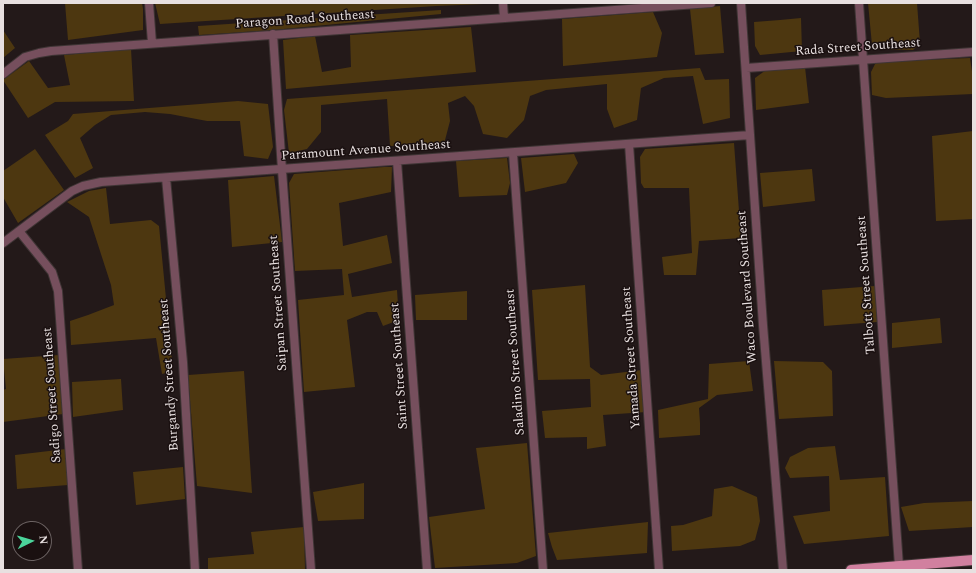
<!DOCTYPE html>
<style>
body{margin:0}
#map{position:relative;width:976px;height:573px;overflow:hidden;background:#231919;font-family:Spectral,serif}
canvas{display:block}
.frame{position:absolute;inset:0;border:4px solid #e8e0e0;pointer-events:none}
.north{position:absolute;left:12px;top:521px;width:40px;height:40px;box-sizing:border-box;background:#1a1010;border:1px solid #6c6363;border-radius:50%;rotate:85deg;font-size:11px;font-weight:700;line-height:16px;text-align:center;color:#e8e0e0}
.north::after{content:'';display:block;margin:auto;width:14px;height:18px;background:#4bd49b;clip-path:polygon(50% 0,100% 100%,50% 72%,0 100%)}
</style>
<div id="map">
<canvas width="976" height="573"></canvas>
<div class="frame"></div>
<div class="north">N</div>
</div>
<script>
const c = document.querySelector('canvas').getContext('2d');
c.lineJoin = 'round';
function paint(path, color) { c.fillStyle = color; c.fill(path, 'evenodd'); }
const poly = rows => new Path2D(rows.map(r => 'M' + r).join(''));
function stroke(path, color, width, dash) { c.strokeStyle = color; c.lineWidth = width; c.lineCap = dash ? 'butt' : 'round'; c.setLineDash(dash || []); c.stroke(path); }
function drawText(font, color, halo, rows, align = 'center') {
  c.font = font + ' Spectral,serif'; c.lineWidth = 3; c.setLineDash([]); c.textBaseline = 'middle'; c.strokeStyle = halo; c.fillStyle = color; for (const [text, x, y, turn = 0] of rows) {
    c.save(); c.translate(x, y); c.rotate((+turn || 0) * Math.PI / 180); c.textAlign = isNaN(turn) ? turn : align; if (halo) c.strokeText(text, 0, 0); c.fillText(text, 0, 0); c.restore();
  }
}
paint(poly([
 [65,3,142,3,143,9,143,30,68,40],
 [155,3,485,3,484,4,436,6,160,24],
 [868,3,917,3,920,43,913,50,874,49,872,45],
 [720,6,724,53,695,55,690,9],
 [441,10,441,14,273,30,199,35,198,26],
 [653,12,662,33,657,57,563,66,562,19],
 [801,18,802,51,760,55,755,46,754,22,780,20],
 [471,27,476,72,286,89,283,40,315,36,322,72,351,67,350,35],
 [3,30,15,48,3,58],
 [131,49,134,101,55,102,28,118,3,80,29,61,48,88,70,85,64,55],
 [970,58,973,78,973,94,886,98,872,95,871,72,876,62],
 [805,67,809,103,756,110,755,78,766,70],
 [700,68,705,80,729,79,730,118,703,124,693,76,664,78,641,88,637,120,614,128,607,109,607,84,546,90,530,96,524,120,507,138,483,134,474,106,465,96,448,103,450,121,444,144,390,146,387,99,321,105,321,132,307,149,289,153,284,110,287,99],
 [238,101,268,104,273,147,268,159,244,156,240,121,207,121,170,114,145,112,111,115,95,125,80,138,93,168,75,178,45,135,68,121,73,114],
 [973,131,973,219,936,221,932,136],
 [734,143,741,238,699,241,696,275,664,275,662,257,692,253,689,188,644,188,641,183,640,157,645,149],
 [35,149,64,190,18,223,3,197,3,171],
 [574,154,578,163,566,183,525,192,521,158],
 [507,158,510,183,507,195,459,197,456,161],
 [384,167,392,167,391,192,339,203,343,246,387,235,392,263,348,274,352,297,397,290,399,320,383,326,377,312,367,312,347,320,355,387,304,392,298,300,344,295,342,269,295,271,289,183,294,174],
 [812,169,815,201,763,207,760,173],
 [274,176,282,242,232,247,228,180],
 [106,188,110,224,151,220,159,226,173,371,162,374,156,338,71,345,70,321,88,315,114,305,111,285,89,217,67,202,89,191],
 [585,285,590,367,601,375,642,370,646,412,603,415,606,446,587,449,587,437,545,438,542,411,591,407,590,379,538,380,532,290],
 [875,286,877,322,824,326,822,290],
 [467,291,467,320,416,320,415,295],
 [940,318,942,343,892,348,892,323],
 [59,355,63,414,3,422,3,390,6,389,3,359],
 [749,361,753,391,717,395,699,408,700,423,700,435,659,438,658,410,708,399,709,364],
 [774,361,823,362,832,371,833,416,779,419],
 [244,371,252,493,197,486,188,375],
 [121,379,123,410,73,417,72,382],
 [527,443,536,556,517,563,435,568,429,517,485,509,476,448],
 [835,446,840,480,885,477,889,536,804,544,793,516,830,511,829,476,790,478,785,468,790,457,808,448],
 [66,449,68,485,17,489,15,455],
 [183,467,185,499,136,505,133,472],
 [364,483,364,519,318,521,313,492],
 [732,486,757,497,760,521,755,540,740,546,672,551,671,526,683,525,712,516,714,489],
 [973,501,973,527,909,531,901,507,924,503],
 [648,522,647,553,557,560,552,547,548,533],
 [304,527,305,570,208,570,208,558,254,554,251,532]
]), '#4d3710');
const minor = poly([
 [149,3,152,43],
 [503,3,504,18],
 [741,3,763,325,783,570],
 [859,3,899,566],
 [273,34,282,170,311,570],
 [746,68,973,52],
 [3,74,25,57,39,53,51,51,711,3],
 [629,144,659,570],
 [513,153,543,570],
 [397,161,427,570],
 [166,178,183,362,195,570],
 [19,231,52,272,58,291,78,570],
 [3,243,72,191,83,186,101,182,750,135]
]);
const major = poly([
 [851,570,973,560]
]);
stroke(minor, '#3f3535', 10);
stroke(major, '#3f3535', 12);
stroke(minor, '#764f5d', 8);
stroke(major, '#d1809f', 10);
drawText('13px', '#e8e0e0', '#1a1010', [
 ["Paragon Road Southeast",305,20,-4],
 ["Rada Street Southeast",858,48,-4],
 ["Paramount Avenue Southeast",366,151,-4],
 ["Talbott Street Southeast",867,285,-94],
 ["Waco Boulevard Southeast",748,287,-94],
 ["Saipan Street Southeast",279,303,-94],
 ["Yamada Street Southeast",632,358,-94],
 ["Saladino Street Southeast",516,362,-94],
 ["Saint Street Southeast",400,366,-94],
 ["Burgandy Street Southeast",170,375,-94],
 ["Sadigo Street Southeast",53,395,-94]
]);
</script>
